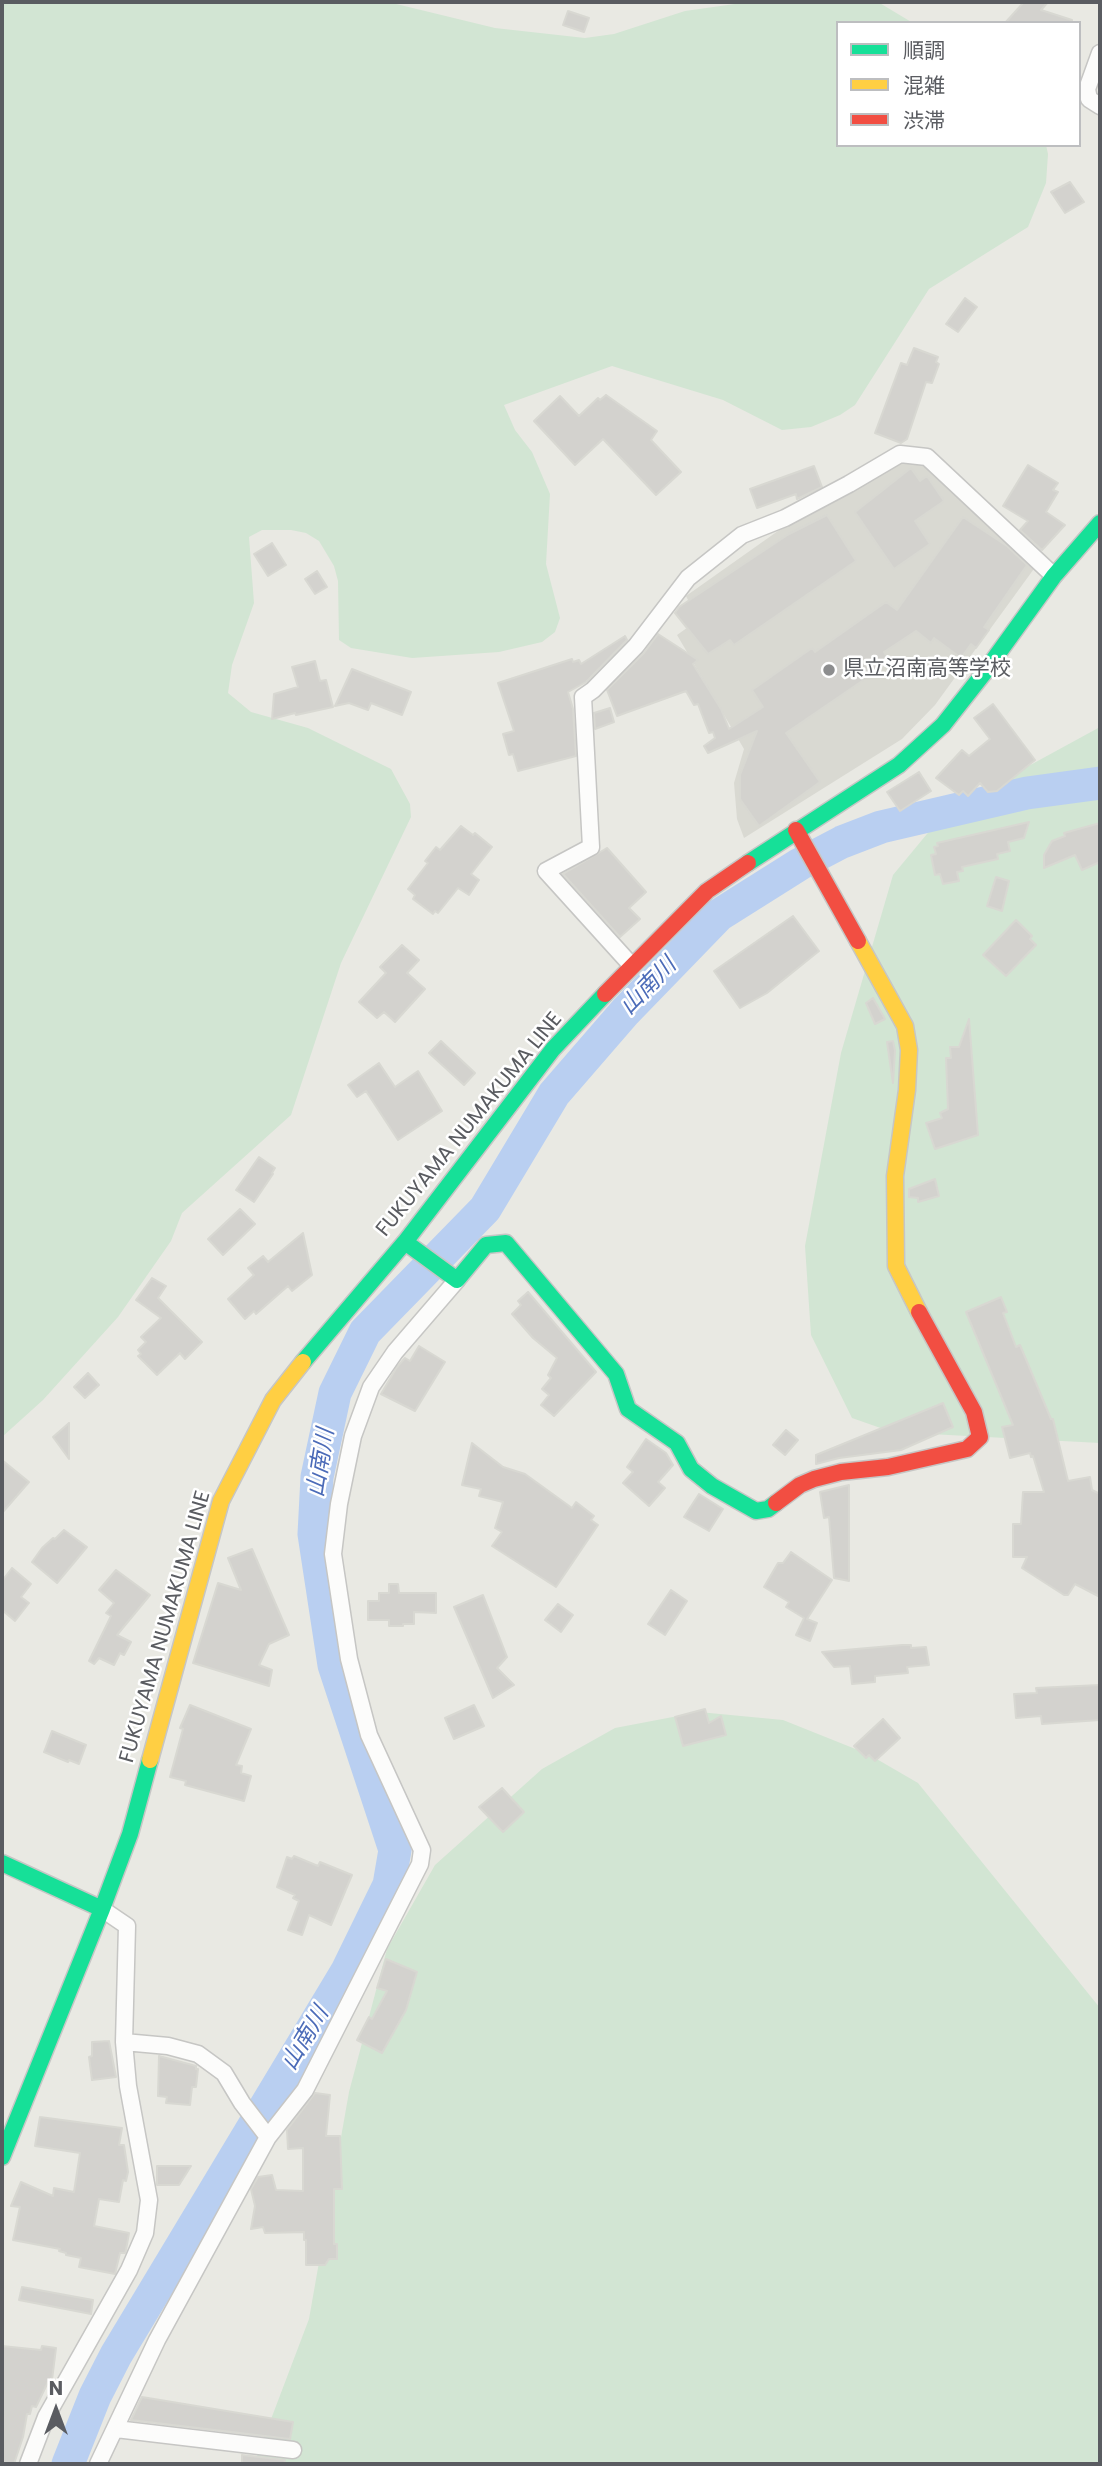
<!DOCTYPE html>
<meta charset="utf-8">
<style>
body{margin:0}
#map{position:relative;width:1102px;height:2466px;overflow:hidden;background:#e9e9e3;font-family:Poppins,"Noto Sans JP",sans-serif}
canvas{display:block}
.frame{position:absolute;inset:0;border:4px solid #5a5c61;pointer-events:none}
.legend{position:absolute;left:836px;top:21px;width:245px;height:126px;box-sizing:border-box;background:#fff;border:2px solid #bdbec0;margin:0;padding:9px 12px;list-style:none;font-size:21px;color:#5a5c61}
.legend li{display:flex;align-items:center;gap:14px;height:35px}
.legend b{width:35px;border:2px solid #bdbec0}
.north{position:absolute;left:21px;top:2375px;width:70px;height:70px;-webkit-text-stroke:5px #fff;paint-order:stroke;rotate:0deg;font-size:19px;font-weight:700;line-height:28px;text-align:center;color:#5a5c61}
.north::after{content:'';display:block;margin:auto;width:24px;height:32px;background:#5a5c61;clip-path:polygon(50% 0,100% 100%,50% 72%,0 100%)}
</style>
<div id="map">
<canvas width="1102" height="2466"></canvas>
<div class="frame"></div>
<ul class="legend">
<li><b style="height:9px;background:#16e098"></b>順調</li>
<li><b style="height:9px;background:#ffcf43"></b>混雑</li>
<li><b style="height:9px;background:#f24e42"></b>渋滞</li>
</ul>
<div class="north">N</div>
</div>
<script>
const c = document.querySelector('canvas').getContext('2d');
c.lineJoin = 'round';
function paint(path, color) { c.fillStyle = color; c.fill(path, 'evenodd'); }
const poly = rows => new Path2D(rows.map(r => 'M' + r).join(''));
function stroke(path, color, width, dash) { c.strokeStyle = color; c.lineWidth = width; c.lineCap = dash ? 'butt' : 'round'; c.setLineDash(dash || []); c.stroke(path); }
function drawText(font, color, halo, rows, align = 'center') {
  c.font = font + ' Poppins,"Noto Sans JP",sans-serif'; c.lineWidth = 5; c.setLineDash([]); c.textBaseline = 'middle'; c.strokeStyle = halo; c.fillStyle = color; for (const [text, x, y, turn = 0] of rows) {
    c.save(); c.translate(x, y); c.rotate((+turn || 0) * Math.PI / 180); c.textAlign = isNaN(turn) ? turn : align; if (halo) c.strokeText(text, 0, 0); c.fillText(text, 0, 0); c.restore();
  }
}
paint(poly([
 [918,459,1036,566,935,705,902,739,744,838,737,819,734,783,744,749,677,635,698,620,686,596,785,526,903,460]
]), '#d9d9d2');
paint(poly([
 [2,2,388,2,495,28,585,38,614,34,685,11,749,2,878,2,913,23,838,23,838,145,1046,145,1048,154,1046,183,1028,227,929,289,855,405,840,415,811,427,782,430,723,400,612,366,504,405,515,430,532,452,550,494,546,564,560,618,555,632,542,642,499,652,412,658,351,648,339,640,338,581,334,566,319,541,306,533,291,530,262,530,249,537,254,603,232,665,228,693,251,712,308,728,391,769,410,804,411,817,341,963,291,1115,182,1213,171,1241,118,1317,43,1400,2,1437],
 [1100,727,1100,1443,892,1432,852,1418,811,1335,805,1246,841,1053,893,875,946,811],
 [699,1712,783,1720,868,1754,918,1783,1100,2008,1100,2464,254,2464,309,2319,349,2092,387,1949,435,1865,542,1769,615,1728]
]), '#d2e5d3');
stroke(poly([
 [68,2464,95,2396,116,2355,347,1971,389,1885,395,1850,334,1665,314,1534,317,1477,335,1393,365,1332,485,1209,554,1094,625,1012,719,915,800,864,842,842,881,827,1027,793,1100,783]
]), '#b9cff1', 33);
const building = poly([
 [1024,2,1048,2,1041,10,1072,20,1072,23,1005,23,1024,2],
 [568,11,589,18,584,32,563,25,568,11],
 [1070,182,1084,202,1065,213,1051,192,1070,182],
 [965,298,977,307,958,332,946,324,965,298],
 [914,348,938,357,936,362,939,364,932,383,926,382,907,439,901,443,875,433,901,363,907,365,914,348],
 [606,395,657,431,651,440,681,472,656,495,603,439,575,465,534,421,560,396,579,416,598,398,600,400,606,395],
 [1028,465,1058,483,1053,490,1058,492,1046,512,1065,525,1042,550,1020,530,1028,521,1003,506,1028,465],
 [814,466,822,487,797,499,796,494,757,508,750,489,814,466],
 [911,468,920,481,927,476,944,501,915,521,930,544,894,569,855,512,911,468],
 [827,515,856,561,734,645,730,640,708,654,675,613,679,607,789,534,827,515],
 [963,517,1007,546,1027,565,984,627,989,630,976,648,971,644,961,658,934,638,931,643,916,631,884,652,890,662,786,733,820,782,759,826,740,799,740,775,757,731,708,753,704,746,715,738,713,732,709,733,698,704,694,705,686,691,617,716,607,690,644,653,658,634,698,660,693,664,721,709,729,729,763,707,752,690,812,648,815,652,886,602,897,610,963,517],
 [272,543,286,565,268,576,254,554,272,543],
 [317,571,327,587,315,594,305,579,317,571],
 [625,636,627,640,586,682,568,692,573,709,576,756,518,771,513,754,509,755,503,734,514,731,498,683,572,659,573,662,579,660,581,664,625,636],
 [315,661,320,681,326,680,333,707,296,715,295,713,272,719,274,694,298,687,292,667,315,661],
 [352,669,411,692,402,715,371,703,368,710,349,703,335,706,352,669],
 [993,704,1035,760,997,791,988,792,980,783,968,796,963,791,959,795,936,778,962,750,969,756,990,739,974,718,993,704],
 [610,708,614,722,595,729,594,713,610,708],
 [919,772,931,791,900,811,887,792,919,772],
 [1029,822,1024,838,1008,842,1010,851,997,854,998,859,962,867,963,871,957,872,959,881,943,884,940,874,935,875,931,855,936,854,934,847,938,846,937,843,1029,822],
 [1100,823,1100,862,1082,870,1075,855,1044,868,1044,855,1052,841,1065,836,1064,833,1100,823],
 [461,826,473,835,475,833,492,847,471,874,479,880,469,895,458,888,438,913,435,911,433,914,413,899,415,895,408,889,428,863,425,861,436,847,440,850,461,826],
 [607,848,646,892,629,908,640,919,620,937,563,874,607,848],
 [996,877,1009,881,1002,911,987,906,996,877],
 [793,916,819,951,767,993,740,1008,714,971,793,916],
 [1016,920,1032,936,1030,939,1036,945,1006,976,983,955,1016,920],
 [402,945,419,960,407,973,425,989,395,1022,384,1012,377,1018,359,1002,386,973,380,967,402,945],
 [873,998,885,1019,875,1024,866,1003,873,998],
 [969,1019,978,1135,935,1149,926,1123,942,1118,940,1113,948,1109,946,1058,951,1058,950,1047,959,1047,969,1019],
 [441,1041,475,1073,464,1085,429,1053,441,1041],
 [893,1041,895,1051,893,1083,887,1042,893,1041],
 [379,1063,395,1087,418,1071,442,1111,398,1140,366,1091,357,1097,348,1085,379,1063],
 [259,1157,275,1168,272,1173,273,1174,254,1202,236,1190,259,1157],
 [935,1179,939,1196,918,1202,918,1198,909,1197,909,1189,935,1179],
 [240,1209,255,1224,223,1255,208,1239,240,1209],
 [303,1233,312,1275,292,1291,288,1286,256,1314,254,1311,245,1319,228,1299,254,1275,248,1268,263,1256,268,1262,303,1233],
 [152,1278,166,1286,158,1298,202,1342,185,1359,180,1353,157,1375,138,1356,141,1354,138,1350,146,1342,141,1337,161,1318,136,1300,152,1278],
 [528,1292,596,1372,554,1416,541,1405,549,1395,542,1389,551,1378,548,1375,557,1358,533,1338,512,1314,521,1305,518,1301,528,1292],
 [1001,1297,1007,1312,1003,1313,1016,1347,1020,1345,1051,1419,1053,1419,1068,1481,1090,1477,1092,1490,1100,1494,1100,1597,1075,1584,1068,1595,1064,1595,1022,1568,1027,1557,1013,1557,1013,1524,1021,1524,1023,1492,1044,1492,1033,1456,1031,1457,1030,1453,1010,1458,1002,1427,1013,1425,966,1312,1001,1297],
 [419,1346,445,1362,415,1411,381,1394,397,1367,405,1358,410,1361,419,1346],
 [88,1373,99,1385,85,1398,74,1387,88,1373],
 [943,1403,953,1427,901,1450,839,1458,816,1464,816,1455,943,1403],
 [69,1423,69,1459,53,1437,69,1423],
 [786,1430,798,1440,785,1455,773,1445,786,1430],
 [646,1439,666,1453,673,1465,658,1482,665,1488,649,1506,623,1483,633,1472,627,1467,646,1439],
 [472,1443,503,1467,525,1474,572,1508,576,1502,594,1516,591,1520,598,1525,556,1587,492,1546,502,1532,495,1528,503,1502,479,1496,481,1489,462,1485,472,1443],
 [2,1460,29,1482,2,1513,2,1460],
 [849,1485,849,1581,834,1578,829,1517,824,1518,820,1492,849,1485],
 [699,1494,723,1509,709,1531,684,1517,699,1494],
 [64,1530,87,1547,57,1583,32,1562,42,1548,53,1538,55,1539,64,1530],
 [252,1549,289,1635,269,1644,259,1665,272,1670,269,1686,193,1663,218,1583,241,1590,228,1558,252,1549],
 [791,1552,832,1580,807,1619,817,1623,810,1641,796,1635,804,1618,786,1607,789,1602,764,1587,778,1563,783,1563,791,1552],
 [12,1568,31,1584,21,1597,29,1603,15,1621,2,1610,2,1581,12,1568],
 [116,1570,150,1595,117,1635,131,1642,124,1655,120,1653,114,1665,99,1658,94,1664,89,1661,111,1616,106,1613,114,1603,99,1590,116,1570],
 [389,1584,398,1584,399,1593,436,1593,436,1613,414,1612,414,1624,403,1624,403,1626,389,1626,389,1620,368,1620,368,1601,379,1601,379,1593,389,1593,389,1584],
 [671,1590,687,1601,665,1635,648,1624,671,1590],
 [483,1595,507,1657,497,1668,514,1685,493,1698,454,1607,483,1595],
 [558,1604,573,1615,561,1632,545,1620,558,1604],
 [902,1645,911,1645,911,1648,926,1647,929,1665,907,1667,908,1673,875,1676,875,1682,852,1684,850,1666,834,1667,822,1652,902,1645],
 [1100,1685,1100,1720,1042,1724,1041,1716,1016,1718,1014,1694,1037,1693,1036,1688,1100,1685],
 [190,1705,251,1729,236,1765,242,1766,241,1773,251,1776,244,1801,185,1785,186,1781,170,1777,183,1729,180,1728,190,1705],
 [474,1705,484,1726,454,1739,445,1718,474,1705],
 [705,1709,709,1723,721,1716,726,1735,683,1746,675,1717,705,1709],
 [883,1719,900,1738,875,1761,869,1755,866,1758,854,1746,883,1719],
 [52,1731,86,1745,79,1764,69,1760,68,1762,44,1752,52,1731],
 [502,1788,524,1812,503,1832,479,1807,502,1788],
 [294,1856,318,1866,320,1862,352,1875,331,1925,309,1915,302,1935,288,1930,299,1901,293,1898,295,1895,277,1887,287,1857,292,1859,294,1856],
 [386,1959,417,1972,406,2010,382,2053,357,2040,369,2017,372,2019,387,1991,377,1988,386,1959],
 [109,2041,116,2077,92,2080,89,2057,92,2056,92,2042,109,2041],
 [159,2056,196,2066,196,2069,198,2069,196,2087,192,2087,190,2105,166,2103,167,2097,158,2096,159,2056],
 [315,2093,330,2095,326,2136,340,2136,342,2189,334,2189,334,2244,337,2244,337,2259,329,2259,325,2265,306,2265,306,2240,304,2240,304,2232,265,2233,263,2227,251,2229,255,2206,251,2189,258,2177,272,2175,276,2190,303,2191,303,2148,288,2149,287,2130,315,2093],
 [40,2117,122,2128,119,2145,124,2145,128,2172,126,2181,123,2180,119,2202,99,2199,94,2226,129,2233,126,2250,125,2253,120,2253,115,2274,79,2267,81,2258,66,2255,66,2253,59,2251,60,2249,13,2240,20,2207,11,2206,21,2182,53,2196,54,2188,74,2192,80,2153,35,2146,40,2117],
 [157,2166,191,2166,179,2185,157,2185,157,2166],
 [22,2287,93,2300,91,2314,19,2300,22,2287],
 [2,2346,41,2350,42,2346,56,2348,52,2380,49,2380,36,2407,32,2406,30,2414,27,2414,23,2437,14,2464,2,2464,2,2346],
 [142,2397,293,2422,290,2439,131,2420,142,2397],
 [242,2455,285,2460,284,2464,242,2464,242,2455]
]);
paint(building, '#d3d2ce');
stroke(building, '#d8d8d2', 2);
const street = poly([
 [1100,53,1087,89,1089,99,1100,106],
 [632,966,546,871,591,847,583,697,593,690,636,646,688,578,742,535,785,518,849,484,900,454,927,457,1054,576],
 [124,2042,168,2046,198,2054,224,2073,242,2103,268,2137],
 [116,2429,293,2450],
 [28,2464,46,2417,129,2270,145,2233,149,2200,128,2086,124,2042,127,1926,102,1909],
 [98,2464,157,2340,268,2137,305,2090,420,1864,422,1850,369,1735,349,1659,333,1554,339,1504,353,1436,371,1387,395,1352,457,1280]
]);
const fast = poly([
 [748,863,899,765,943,725,984,673,1054,576,1100,523],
 [405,1242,457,1280,486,1245,506,1243,616,1374,628,1409,677,1443,691,1469,712,1486,756,1511,768,1509,776,1503],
 [303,1362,405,1242,553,1049,605,994],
 [2,1863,102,1909],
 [2,2157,102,1909,130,1834,150,1760]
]);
const slow = poly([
 [858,941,905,1026,909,1050,907,1090,895,1176,896,1266,919,1312],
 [150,1760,221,1501,273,1400,303,1362]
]);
const jam = poly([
 [796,830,858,941],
 [605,994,707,891,748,863],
 [776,1503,800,1485,814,1479,841,1472,888,1467,967,1449,980,1437,974,1412,919,1312]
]);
stroke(street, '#c6c6c4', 19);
stroke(fast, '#c6c6c5', 19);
stroke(slow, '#c6c6c5', 19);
stroke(jam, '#c6c6c5', 19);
stroke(street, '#fcfcfb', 16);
stroke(fast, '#16e098', 16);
stroke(slow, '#ffcf43', 16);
stroke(jam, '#f24e42', 16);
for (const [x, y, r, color] of [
 [829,670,7,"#8c8d8e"]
]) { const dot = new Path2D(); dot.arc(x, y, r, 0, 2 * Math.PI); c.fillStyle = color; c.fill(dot); stroke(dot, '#fff', 2.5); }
drawText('21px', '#5a5c61', '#fff', [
 ["県立沼南高等学校",843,670]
], 'left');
drawText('21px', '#5a5c61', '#fff', [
 ["FUKUYAMA NUMAKUMA LINE",470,1125,-51],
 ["FUKUYAMA NUMAKUMA LINE",166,1627,-74]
]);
drawText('italic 23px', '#4b6bb8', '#fff', [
 ["山南川",649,987,-46],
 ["山南川",322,1463,-81],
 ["山南川",306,2039,-59]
]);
</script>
